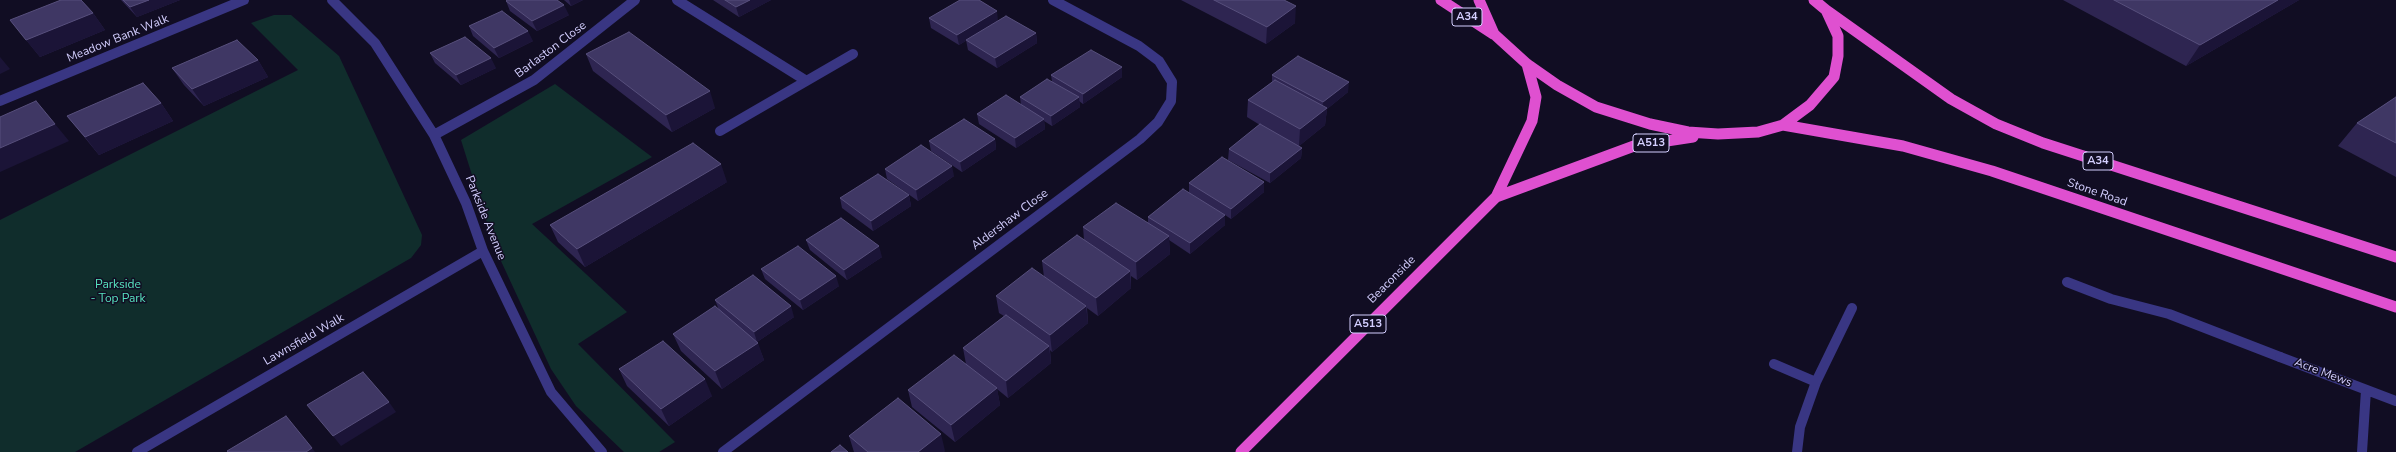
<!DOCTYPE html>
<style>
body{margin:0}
canvas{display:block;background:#110d23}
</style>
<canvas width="2396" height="452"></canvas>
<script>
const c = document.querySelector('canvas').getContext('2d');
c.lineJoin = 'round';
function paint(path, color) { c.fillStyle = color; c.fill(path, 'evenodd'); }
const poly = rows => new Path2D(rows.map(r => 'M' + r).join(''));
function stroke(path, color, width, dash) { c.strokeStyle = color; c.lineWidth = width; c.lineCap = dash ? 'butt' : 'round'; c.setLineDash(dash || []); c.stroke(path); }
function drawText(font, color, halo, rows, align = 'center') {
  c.font = font + ' "Nunito Sans",sans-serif'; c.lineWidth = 3; c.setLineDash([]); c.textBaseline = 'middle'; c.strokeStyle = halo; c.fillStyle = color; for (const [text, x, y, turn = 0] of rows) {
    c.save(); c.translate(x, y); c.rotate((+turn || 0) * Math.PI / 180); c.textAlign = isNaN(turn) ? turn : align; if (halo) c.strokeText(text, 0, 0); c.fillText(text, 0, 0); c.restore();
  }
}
paint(poly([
 [274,15,291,15,339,56,422,235,421,245,411,258,75,452,0,452,0,220,298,70,251,23],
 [555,84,652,157,532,224,627,312,578,344,675,442,659,452,624,452,576,406,551,369,495,248,461,140]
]), '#102d2c');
stroke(poly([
 [720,131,853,54],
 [2067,282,2111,299,2169,314,2280,357],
 [1774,364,1816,382],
 [1797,452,1800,427,1816,382,1852,308]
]), '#393683', 10);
stroke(poly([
 [332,0,375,43,434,135,466,203,483,251,551,392,602,452],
 [677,0,805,80],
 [0,101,244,0],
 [434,135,534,80,635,0],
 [2280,357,2396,401],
 [137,452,483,251],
 [723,452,1140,139,1158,122,1171,101,1172,82,1159,61,1139,46,1053,0],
 [2362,452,2366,390]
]), '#393683', 10);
stroke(poly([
 [1441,0,1493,34],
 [1479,0,1494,34,1527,64,1557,85,1596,107,1650,124,1688,132,1718,134,1758,132,1783,125,1810,105,1834,77,1838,56,1838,36,1826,10,1814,0],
 [1826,10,1951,99,1996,124,2043,143,2396,257],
 [1783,125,1903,146,1992,171,2396,307],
 [1496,197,1634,146,1693,137],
 [1241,452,1496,197,1532,121,1536,97,1527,64]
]), '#df50d0', 11);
paint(poly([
 [121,0,180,0,137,17],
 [564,0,583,0,571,6],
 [713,0,771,0,739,17],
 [1181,0,1284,0,1295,23,1266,44],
 [2063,0,2299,0,2186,66],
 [506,1,569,15,537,31,510,11],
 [93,13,105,30,40,57,10,20],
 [929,18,998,21,959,45,931,28],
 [469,26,533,41,499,58,473,36],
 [1036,33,1037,43,997,68,968,50,966,40],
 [430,53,496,68,461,85,435,63],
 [586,54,715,108,672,132,593,71],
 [258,60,268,77,204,106,184,85,172,68],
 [1051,75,1122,77,1083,104,1079,101,1080,107,1052,126,1044,121,1045,129,1016,148,979,124,977,114,1021,105,1020,97,1052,81],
 [1272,75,1348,92,1327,109,1325,125,1299,146,1302,148,1301,158,1270,183,1228,160,1229,149,1260,125,1247,117,1248,100,1272,82],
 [2396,97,2396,177,2338,146,2357,123],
 [161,103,173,121,99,155,67,116],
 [995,139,996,149,962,172,931,151,929,141],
 [885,169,954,176,918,201,887,179],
 [727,182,585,267,558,242,550,225],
 [1264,182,1264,192,1231,219,1225,215,1225,225,1190,254,1169,240,1170,254,1137,280,1131,276,1131,288,1098,316,1087,308,1088,323,1052,352,1050,350,1051,363,1008,398,997,389,1000,405,955,442,912,407,908,390,966,364,963,348,1004,316,999,313,996,296,1044,277,1042,261,1084,240,1083,227,1148,223,1148,217,1189,193,1189,183],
 [909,195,911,206,873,231,842,208,840,198],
 [806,240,882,257,847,280,810,250],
 [761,269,839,286,803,310,765,279],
 [715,300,794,317,757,342,764,360,722,389,681,351,673,334,719,310],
 [619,369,712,396,669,426,627,386],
 [849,436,945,451,943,452,854,452]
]), '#2e2551');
paint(poly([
 [149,0,180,0,137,17,130,7],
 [569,0,583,0,571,6],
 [750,0,771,0,739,17,736,7],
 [2278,0,2299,0,2186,66,2200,45],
 [564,5,569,15,537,31,532,21],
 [1296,6,1295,23,1266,44,1267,27],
 [997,11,998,21,959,45,957,35],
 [93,13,105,30,40,57,26,40],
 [528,31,533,41,499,58,494,48],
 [1036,33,1037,43,997,68,995,58],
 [0,57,10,69,0,74],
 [491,58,496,68,461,85,456,75],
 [258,60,268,77,204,106,192,89],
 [1122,67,1122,77,1083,104,1083,94],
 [1349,82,1348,92,1327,109,1325,125,1299,146,1300,129,1322,111,1323,102],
 [710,91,715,108,672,132,666,115],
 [1079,97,1080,107,1052,126,1051,116],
 [161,103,173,121,99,155,85,137],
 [1044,119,1045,129,1016,148,1015,138],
 [55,124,69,141,0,172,0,148],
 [995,139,996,149,962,172,960,162],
 [1302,148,1301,158,1270,183,1270,173],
 [721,164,727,182,585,267,577,249],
 [952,166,954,176,918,201,916,190],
 [1264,182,1264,192,1231,219,1231,209],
 [909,195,911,206,873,231,871,221],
 [1225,215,1225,225,1190,254,1190,243],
 [1169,236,1170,254,1137,280,1136,262],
 [879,246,882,257,847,280,844,270],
 [1130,271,1131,288,1098,316,1096,298],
 [836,276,839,286,803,310,800,300],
 [791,306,794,317,757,342,754,332],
 [1086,306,1088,323,1052,352,1050,335],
 [758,343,764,360,722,389,715,371],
 [1049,346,1051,363,1008,398,1006,381],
 [705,379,712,396,669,426,661,409],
 [997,388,1000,405,955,442,951,425],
 [389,402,396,412,341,446,333,436],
 [941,434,945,451,943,452,918,452],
 [312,448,315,452,306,452]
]), '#1b1437');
const building = poly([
 [61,0,81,0,93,13,26,40,10,20,61,0],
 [123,0,149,0,130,7,123,0],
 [507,0,557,0,564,5,532,21,506,1,507,0],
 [725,0,750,0,736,7,725,0],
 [960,0,979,0,997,11,957,35,929,18,960,0],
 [1214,0,1284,0,1296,6,1267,27,1214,0],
 [2114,0,2278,0,2200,45,2114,0],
 [502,11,528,31,494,48,469,26,502,11],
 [1006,16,1036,33,995,58,966,40,1006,16],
 [629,32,710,91,666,115,586,54,629,32],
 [465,37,491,58,456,75,430,53,465,37],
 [237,40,258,60,192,89,172,68,237,40],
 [1091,50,1122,67,1083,94,1051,75,1091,50],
 [1298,56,1349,82,1323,102,1272,75,1298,56],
 [1047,79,1079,97,1051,116,1020,97,1047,79],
 [1275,80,1327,108,1300,129,1248,100,1275,80],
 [143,83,161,103,85,137,67,116,143,83],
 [1006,95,1044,119,1015,138,977,114,1006,95],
 [2396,97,2396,143,2357,123,2396,97],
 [36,101,55,124,0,148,0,117,36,101],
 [964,119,995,139,960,162,929,141,964,119],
 [1260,124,1302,148,1270,173,1229,149,1260,124],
 [693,143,721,164,577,249,550,225,693,143],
 [921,145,952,166,916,190,885,169,921,145],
 [1222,157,1264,182,1231,209,1189,183,1222,157],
 [878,174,909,195,871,221,840,198,878,174],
 [1183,189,1225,215,1190,243,1148,217,1183,189],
 [1116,203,1169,236,1136,262,1083,227,1116,203],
 [841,218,879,246,844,270,806,240,841,218],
 [1077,235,1130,271,1096,298,1042,261,1077,235],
 [798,246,836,276,800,300,761,269,798,246],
 [1032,268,1086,306,1050,335,996,296,1032,268],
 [753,275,791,306,754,332,715,300,753,275],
 [715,306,758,343,715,371,673,334,715,306],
 [1006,315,1049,346,1006,381,963,348,1006,315],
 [663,341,705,379,661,409,619,369,663,341],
 [954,355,997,388,951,425,908,390,954,355],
 [363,372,389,402,333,436,307,405,363,372],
 [898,398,941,434,918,452,868,452,849,436,898,398],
 [286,416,312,448,306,452,228,452,227,451,286,416],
 [840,445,848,452,831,452,840,445]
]);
paint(building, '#3f3764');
stroke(building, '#574f7c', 1);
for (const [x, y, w] of [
 [1467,17,30],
 [1651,143,36],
 [2098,161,30],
 [1368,324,36]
]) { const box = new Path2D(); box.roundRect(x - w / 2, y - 9, w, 18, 3); c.fillStyle = '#110d23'; c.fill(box); stroke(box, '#d4cfff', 1); }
drawText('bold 11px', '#d4cfff', null, [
 ["A34",1467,17],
 ["A513",1651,143],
 ["A34",2098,161],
 ["A513",1368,324]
]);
drawText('12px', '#d4cfff', '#110d23', [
 ["Meadow Bank Walk",118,39,-22],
 ["Barlaston Close",551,50,-37],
 ["Stone Road",2097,193,19],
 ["Parkside Avenue",485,218,68],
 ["Aldershaw Close",1010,220,-37],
 ["Beaconside",1392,280,-45],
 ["Lawnsfield Walk",304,340,-30],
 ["Acre Mews",2323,373,21]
]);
drawText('12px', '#57e3bf', '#110d23', [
 ["Parkside",118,285],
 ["- Top Park",118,299]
]);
</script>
